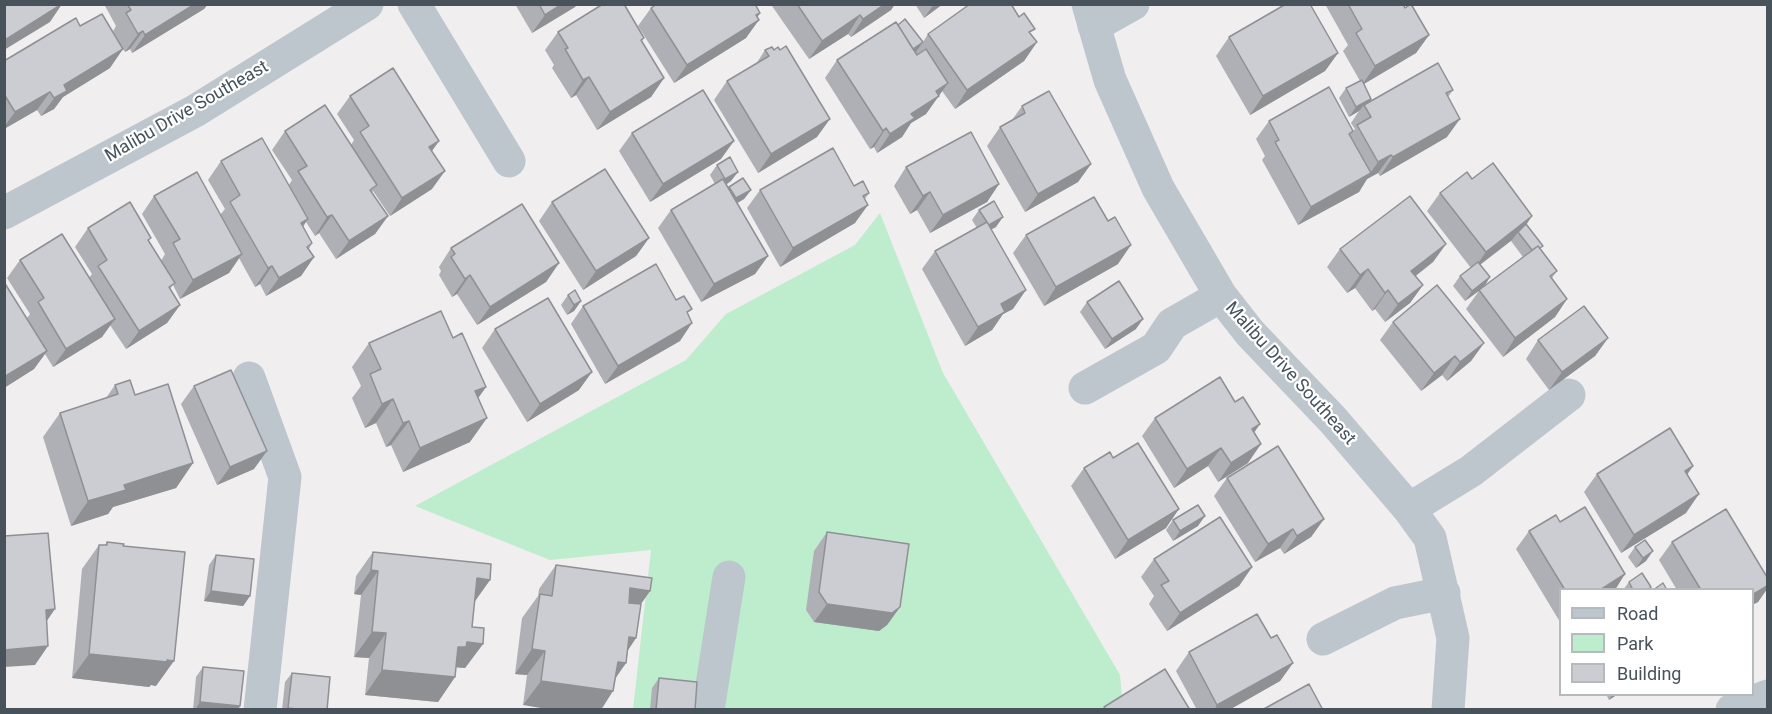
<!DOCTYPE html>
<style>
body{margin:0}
#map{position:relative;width:1772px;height:714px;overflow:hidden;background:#f0eeee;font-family:Roboto,sans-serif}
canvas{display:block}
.frame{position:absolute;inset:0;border:6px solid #47525b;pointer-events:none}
.legend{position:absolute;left:1559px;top:588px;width:195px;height:108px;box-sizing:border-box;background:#fff;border:2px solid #b5babd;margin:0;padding:8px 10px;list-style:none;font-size:18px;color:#47525b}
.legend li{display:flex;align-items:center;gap:12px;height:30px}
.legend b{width:30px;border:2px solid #b5babd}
</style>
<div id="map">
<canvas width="1772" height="714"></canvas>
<div class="frame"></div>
<ul class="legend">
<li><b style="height:8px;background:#bdc6cd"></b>Road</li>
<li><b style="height:16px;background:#bdedcd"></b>Park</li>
<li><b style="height:16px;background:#cbcdd3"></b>Building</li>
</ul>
</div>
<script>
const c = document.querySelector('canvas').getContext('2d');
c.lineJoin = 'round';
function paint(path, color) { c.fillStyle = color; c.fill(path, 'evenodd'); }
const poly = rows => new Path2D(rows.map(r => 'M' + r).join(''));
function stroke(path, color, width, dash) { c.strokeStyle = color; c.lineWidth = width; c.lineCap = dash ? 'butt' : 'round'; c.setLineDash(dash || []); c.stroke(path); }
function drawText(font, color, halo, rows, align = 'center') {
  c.font = font + ' Roboto,sans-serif'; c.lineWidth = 4.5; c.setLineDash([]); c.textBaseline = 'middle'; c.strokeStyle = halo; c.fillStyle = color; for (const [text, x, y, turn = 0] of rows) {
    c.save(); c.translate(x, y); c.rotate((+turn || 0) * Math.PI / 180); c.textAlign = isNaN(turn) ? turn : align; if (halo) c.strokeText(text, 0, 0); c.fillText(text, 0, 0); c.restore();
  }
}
paint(poly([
 [880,213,943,373,1120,675,1123,709,633,709,651,550,550,560,415,506,686,360,726,314,855,245]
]), '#bdedcd');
stroke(poly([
 [414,4,509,161],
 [1088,4,1110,80,1158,188,1221,296,1250,333,1333,420,1409,509,1430,538,1453,638,1448,710],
 [1094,26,1133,4],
 [4,213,195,111,367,4],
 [249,378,285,477,260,710],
 [1085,388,1156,348,1172,324,1221,296],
 [1409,509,1471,471,1569,395],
 [1323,639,1395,603,1444,593],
 [708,710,729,577],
 [1732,710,1768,696]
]), '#bdc6cd', 33);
paint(poly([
 [104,4,208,4,204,9,132,53,130,49,125,52,113,31,116,26],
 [515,4,577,4,575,7,532,33],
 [773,4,895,4,891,10,851,37,848,34,809,59,772,6],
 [915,4,943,4,924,18],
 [1325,4,1403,4,1429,35,1416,53,1364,84,1371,99,1369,102,1453,90,1448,97,1447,137,1380,176,1378,173,1367,179,1359,192,1298,225,1262,160,1265,156,1256,139,1269,121,1353,131,1355,129,1351,123,1359,111,1349,117,1339,98,1346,88,1360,81,1343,51,1348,45],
 [651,8,760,13,746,38,674,83,638,26],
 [898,25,923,42,928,34,1031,34,1037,42,1024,61,955,109,942,91,926,114,911,123,902,137,877,153,874,147,870,149,825,78,837,60],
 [80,26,110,68,63,97,54,109,41,116,37,110,4,129,4,61],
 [558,32,644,38,642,41,664,78,651,97,597,130,576,95,571,98,552,68,554,65,545,50],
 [1229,37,1338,53,1325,71,1250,115,1216,56],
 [765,50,780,50,817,137,758,173,714,100,727,81,756,64],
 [350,96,439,141,432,151,432,189,390,216,373,191,372,192,388,216,375,234,336,259,319,233,315,236,306,222,303,227,312,243,309,249,314,257,301,276,266,296,260,284,255,287,239,258,229,273,180,299,173,285,170,289,180,305,167,323,126,349,110,325,102,337,53,367,45,354,34,369,4,388,4,282,27,318,30,314,7,278,20,260,89,278,92,274,75,247,88,228,149,241,161,261,165,254,142,214,154,196,220,215,225,209,208,180,221,161,289,185,292,180,272,150,285,131,351,145,354,140,337,114],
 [1022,106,1091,164,1078,182,1025,212,987,146,1000,127,1012,120],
 [632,133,721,159,650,202,619,151],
 [717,165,731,181,726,185,728,188,729,187,751,190,744,199,737,203,768,256,755,274,701,302,658,228,671,210,715,184,710,175],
 [906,167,999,184,987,202,930,233,917,210,910,214,894,186],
 [1472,179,1532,216,1526,224,1541,249,1557,271,1552,278,1567,299,1555,317,1503,357,1466,309,1479,291,1465,301,1453,286,1460,276,1471,268,1427,211,1440,193],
 [1512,240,1511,241,1523,257,1484,287,1480,265],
 [854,186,869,193,865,199,855,223,780,267,747,208,760,190],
 [552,202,649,238,636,256,583,290,539,221],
 [979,210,996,227,991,229,1013,309,1003,314,992,330,965,346,922,269,935,251,977,228,972,220],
 [1108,221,1118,264,1044,306,1013,253,1026,235],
 [1446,244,1433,262,1416,276,1423,285,1410,303,1385,322,1375,309,1372,311,1355,288,1347,293,1327,267,1340,249],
 [451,248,559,263,546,282,477,325,457,294,452,297,439,275,441,271,439,267],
 [568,295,581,301,574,311,567,315,561,305],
 [676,300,688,315,680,341,605,384,571,324,583,306],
 [1087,302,1136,329,1105,349,1080,312],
 [1393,322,1484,343,1471,361,1447,381,1442,375,1421,391,1380,340],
 [495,329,579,390,527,422,482,348],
 [453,338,486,387,478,398,470,442,403,472,391,445,386,447,376,423,365,428,352,398,361,386,352,367,369,343],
 [1608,338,1595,356,1549,390,1526,359,1538,340],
 [115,385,135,395,193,463,176,488,113,507,108,514,71,526,43,437,60,413,106,398],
 [194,386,254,469,217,485,181,404],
 [1155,418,1254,433,1248,463,1218,482,1208,466,1174,488,1142,436],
 [1113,458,1166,528,1115,559,1071,486,1084,468],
 [1693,466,1687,475,1686,513,1621,553,1584,492,1597,474],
 [1227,478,1324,519,1311,537,1284,554,1280,548,1255,562,1214,496],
 [1726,509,1767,577,1767,589,1758,602,1752,605,1752,590,1677,590,1659,560,1672,542],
 [1173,520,1198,526,1173,541,1166,530],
 [1560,522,1615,590,1560,590,1560,622,1516,549,1529,531],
 [827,532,900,607,887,625,879,631,814,622,806,610,814,551],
 [107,542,123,546,156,686,151,685,149,687,72,678,82,569,99,545,105,545],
 [1635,547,1646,561,1636,568,1628,557],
 [373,552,490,580,474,602,472,627,483,644,465,668,456,667,455,677,438,702,365,695,369,658,354,657,361,595,354,594,356,576],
 [216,555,250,596,243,606,204,601,209,565],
 [1154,559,1252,567,1239,586,1167,631,1149,604,1154,596,1141,577],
 [556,565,650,591,641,604,636,638,628,650,626,663,615,679,523,705,527,675,515,674,522,618,538,596,539,589],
 [1629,582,1651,587,1650,590,1623,590],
 [1271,638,1293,663,1280,681,1229,710,1197,710,1176,671,1189,652],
 [203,667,238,710,193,710,196,677],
 [292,673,327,710,282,710,285,682],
 [659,678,695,710,650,710,652,688],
 [1606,694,1618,694,1609,700]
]), '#afb0b5');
paint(poly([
 [62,4,50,22,4,50,5,40],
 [195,4,208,4,204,9,132,53,145,35],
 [562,4,577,4,575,7,532,33,545,15],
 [885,4,895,4,891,10,851,37,863,19],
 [934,4,943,4,924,18],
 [760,13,752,24,759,20,746,38,674,83,687,65],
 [860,15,848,34,809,59,822,41],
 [143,31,130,49,125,52,138,34],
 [1429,35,1416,53,1362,85,1375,66],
 [923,42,916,52,905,55],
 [1037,42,1024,61,955,109,967,90],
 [123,49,110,68,63,97,54,109,41,116,64,85],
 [1338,53,1325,71,1250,115,1263,96],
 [589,77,576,95,571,98,583,80],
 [664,78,651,97,597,130,610,112],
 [948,83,926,114,911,123,902,137,877,153,890,134,911,114,936,91],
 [50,92,37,110,4,129,4,127,15,112],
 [1371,99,1366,107,1364,105,1359,111,1349,117,1356,107],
 [830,119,817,137,758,173,771,154],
 [1460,119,1447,137,1380,176,1393,157],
 [886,128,874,147,870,149,883,131],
 [439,141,426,159,429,147],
 [734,141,721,159,650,202,663,184],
 [1391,155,1378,173,1367,179,1359,192,1298,225,1311,207,1369,175,1378,162],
 [1091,164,1078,182,1025,212,1038,194],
 [445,171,432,189,390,216,402,198],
 [738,172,731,181,718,189,725,179],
 [999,184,987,202,930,233,943,215],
 [751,190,744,199,729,208,736,198],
 [930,192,917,210,910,214,923,196],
 [868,205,855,223,780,267,793,248],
 [332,215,319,233,315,236,327,217],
 [388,216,375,234,336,259,349,241],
 [1532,216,1520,234,1518,232,1512,240,1473,270,1486,252],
 [1003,217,996,227,981,235,988,225],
 [308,219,295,237,301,223],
 [649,238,636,256,583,290,596,271],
 [1446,244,1433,262,1398,289,1411,271],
 [1131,245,1118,264,1044,306,1056,287],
 [242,254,229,273,180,299,193,280],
 [768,256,755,274,701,302,714,284],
 [314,257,301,276,266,296,279,278],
 [559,263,546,282,477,325,490,307],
 [272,266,260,284,255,287,268,268],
 [1368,269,1355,288,1347,293,1360,275],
 [470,275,457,294,452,297,465,279],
 [1490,277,1484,287,1465,301,1472,291],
 [1423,285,1410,303,1385,322,1398,304],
 [1026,290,1013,309,1003,314,992,330,965,346,978,327,1001,304],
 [1388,290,1375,309,1372,311,1385,293],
 [1567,299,1555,317,1503,357,1515,338],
 [581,301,574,311,567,315,574,305],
 [180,305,167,323,126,349,139,331],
 [115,319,102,337,53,367,66,349],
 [1143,319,1136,329,1105,349,1112,339],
 [692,323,680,341,605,384,618,366],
 [1608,338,1595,356,1549,390,1562,372],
 [1484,343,1471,361,1447,381,1460,362],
 [47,351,34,369,4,388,4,377],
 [1455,356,1442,375,1421,391,1434,373],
 [592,372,579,390,527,422,540,404],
 [486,387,469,411,475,391],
 [393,399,376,423,365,428,382,404],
 [487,418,470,442,403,472,420,448],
 [409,421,391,445,386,447,403,423],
 [1260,424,1247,443,1252,429],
 [1261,444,1248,463,1218,482,1231,463],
 [1221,448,1208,466,1174,488,1187,469],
 [267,451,254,469,217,485,230,467],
 [193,463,176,488,113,507,108,514,71,526,88,501,124,485],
 [1693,466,1680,484,1685,471],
 [1699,494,1686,513,1621,553,1634,535],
 [1179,509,1166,528,1115,559,1128,540],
 [1205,516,1198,526,1173,541,1180,531],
 [1324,519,1311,537,1284,554,1297,536],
 [1293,529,1280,548,1255,562,1268,544],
 [1653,551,1646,561,1636,568,1643,558],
 [1252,567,1239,586,1167,631,1180,613],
 [371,570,378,571,361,595,354,594],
 [1625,574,1615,590,1600,590],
 [477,578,490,580,473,604],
 [1767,586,1767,589,1758,602,1752,605,1752,595],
 [630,588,650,591,633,615,613,613],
 [211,591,250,596,243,606,204,601],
 [827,604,900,607,887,625,879,631,814,622],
 [55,609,42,628,46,610],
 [372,632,386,633,369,658,354,657],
 [629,637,636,638,620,662,626,663,609,687,601,686],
 [467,642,483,644,465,668,453,667,458,647],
 [48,646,35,665,4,667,4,650],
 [532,649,545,651,527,675,515,674],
 [89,654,167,660,174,661,156,686,151,685,149,687,72,678],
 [1293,663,1280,681,1229,710,1214,710,1217,705],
 [382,670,455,677,438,702,365,695],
 [541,681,613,691,601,710,553,710,523,705],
 [1613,694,1618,694,1609,700],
 [200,702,240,706,238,710,195,710]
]), '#8e9094');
const building = poly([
 [4,4,62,4,5,40,4,4],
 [127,4,195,4,145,35,143,31,138,34,126,13,131,10,127,4],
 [539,4,562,4,545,15,539,4],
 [603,4,624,4,644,38,641,40,664,78,610,112,589,77,583,80,565,49,568,48,558,32,603,4],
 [657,4,755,4,760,13,756,15,759,20,687,65,651,8,657,4],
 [797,4,885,4,863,19,860,15,822,41,797,4],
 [970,4,1011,4,1019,17,1024,13,1035,29,1029,32,1037,42,967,90,928,34,970,4],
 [1286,4,1310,4,1338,53,1263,96,1229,37,1286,4],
 [1348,4,1403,4,1405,8,1411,4,1429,35,1375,66,1356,33,1362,29,1348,4],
 [102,14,123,49,64,85,67,91,54,98,50,92,15,112,4,94,4,61,76,18,80,26,102,14],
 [905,19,923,42,913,49,898,25,905,19],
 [896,22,917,55,926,49,948,83,936,91,939,96,911,114,915,118,890,134,886,128,883,131,837,60,896,22],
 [786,46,830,119,771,154,727,81,769,56,765,50,772,47,774,50,778,47,780,50,786,46],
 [1438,63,1453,90,1446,93,1460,119,1393,157,1391,155,1378,162,1357,125,1371,117,1364,105,1438,63],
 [393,68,439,141,429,147,445,171,402,198,360,132,369,126,350,96,393,68],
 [1362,80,1371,99,1356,107,1346,88,1362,80],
 [1329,87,1353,131,1349,134,1371,173,1311,207,1275,142,1279,140,1269,121,1329,87],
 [703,90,734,141,663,184,632,133,703,90],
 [1049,91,1091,164,1038,194,1000,127,1025,113,1022,106,1049,91],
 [325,105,377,185,370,190,388,216,349,241,332,215,327,217,298,171,307,166,285,131,325,105],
 [971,132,999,184,943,215,930,192,923,196,906,167,971,132],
 [262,138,308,219,301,223,312,243,307,247,314,257,279,278,272,266,268,268,230,202,240,195,221,161,262,138],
 [833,148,854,186,863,181,869,193,863,196,868,205,793,248,760,190,833,148],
 [730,157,738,172,725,179,717,165,730,157],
 [1493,163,1532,216,1486,252,1440,193,1467,172,1472,179,1493,163],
 [605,169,649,238,596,271,552,202,605,169],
 [197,172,242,254,193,280,173,243,180,239,154,196,197,172],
 [743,178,751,190,736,198,729,187,743,178],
 [723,179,768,256,714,284,671,210,723,179],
 [1410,196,1446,244,1411,271,1423,285,1398,304,1388,290,1385,293,1368,269,1360,275,1340,249,1410,196],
 [1094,197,1108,221,1115,217,1131,245,1056,287,1026,235,1094,197],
 [994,201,1003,217,989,225,979,210,994,201],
 [130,202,151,238,148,240,175,283,169,287,180,305,139,331,98,266,107,260,88,228,130,202],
 [522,204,559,263,490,307,470,275,465,279,451,257,455,254,451,248,522,204],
 [987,222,1026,290,1001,304,1005,312,978,327,935,251,987,222],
 [1526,224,1543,246,1540,248,1538,246,1532,250,1518,232,1526,224],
 [62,234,115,319,66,349,38,302,44,298,20,260,62,234],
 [1538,246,1557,271,1550,276,1567,299,1515,338,1479,290,1538,246],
 [1478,262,1490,277,1472,291,1460,276,1478,262],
 [656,264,676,300,684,296,692,309,687,312,692,323,618,366,583,306,656,264],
 [1119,281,1143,319,1112,339,1087,302,1119,281],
 [4,282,47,351,4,377,4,282],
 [1437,285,1484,343,1460,362,1455,356,1434,373,1393,322,1437,285],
 [575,290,581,301,574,305,568,295,575,290],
 [548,298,592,372,540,404,495,329,548,298],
 [1584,306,1608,338,1562,372,1538,340,1584,306],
 [441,311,453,338,462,333,486,387,475,391,487,418,420,448,409,421,403,423,393,399,382,404,370,374,381,369,369,343,441,311],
 [231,370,267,451,230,467,194,386,231,370],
 [1220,377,1235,402,1243,397,1260,424,1252,429,1261,444,1231,463,1221,448,1187,469,1155,418,1220,377],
 [130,380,135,395,168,384,193,463,124,485,126,490,88,501,60,413,118,394,115,385,130,380],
 [1670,428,1693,466,1685,471,1699,494,1634,535,1597,474,1670,428],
 [1138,443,1179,509,1128,540,1084,468,1110,452,1113,458,1138,443],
 [1278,446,1324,519,1297,536,1293,529,1268,544,1227,478,1278,446],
 [1198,505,1205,516,1180,531,1173,520,1198,505],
 [1585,507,1625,574,1600,590,1565,590,1529,531,1556,515,1560,522,1585,507],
 [1726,509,1767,577,1767,586,1752,595,1752,590,1701,590,1672,542,1726,509],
 [1220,517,1252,567,1180,613,1161,585,1169,581,1154,559,1220,517],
 [827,532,909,544,900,607,892,613,827,604,819,592,827,532],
 [48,533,55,609,46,610,48,646,4,650,4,536,48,533],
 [1645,540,1653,551,1643,558,1635,547,1645,540],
 [107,542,124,544,123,546,185,552,174,661,167,660,167,662,89,654,99,545,107,545,107,542],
 [373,552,491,564,490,580,477,578,472,627,484,628,483,644,467,642,466,647,458,647,455,677,382,670,386,633,372,632,378,571,371,570,373,552],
 [216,555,254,559,250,596,211,591,216,555],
 [556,565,652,578,650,591,630,588,629,603,641,604,636,638,629,637,626,663,618,662,613,691,541,681,545,651,532,649,540,594,552,596,556,565],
 [1642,573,1651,587,1648,590,1633,590,1629,582,1642,573],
 [1663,583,1667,590,1653,590,1663,583],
 [1257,614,1271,638,1277,635,1293,663,1217,705,1189,652,1257,614],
 [203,667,244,671,240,706,200,702,203,667],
 [1165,669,1190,710,1106,710,1104,707,1165,669],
 [292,673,330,677,327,710,305,710,288,708,292,673],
 [659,678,697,682,695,710,656,710,659,678],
 [1309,684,1323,710,1262,710,1309,684]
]);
paint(building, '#cbcdd3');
stroke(building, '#8e9094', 1.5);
drawText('18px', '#47525b', '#fff', [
 ["Malibu Drive Southeast",187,112,-30],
 ["Malibu Drive Southeast",1290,374,48]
]);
</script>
